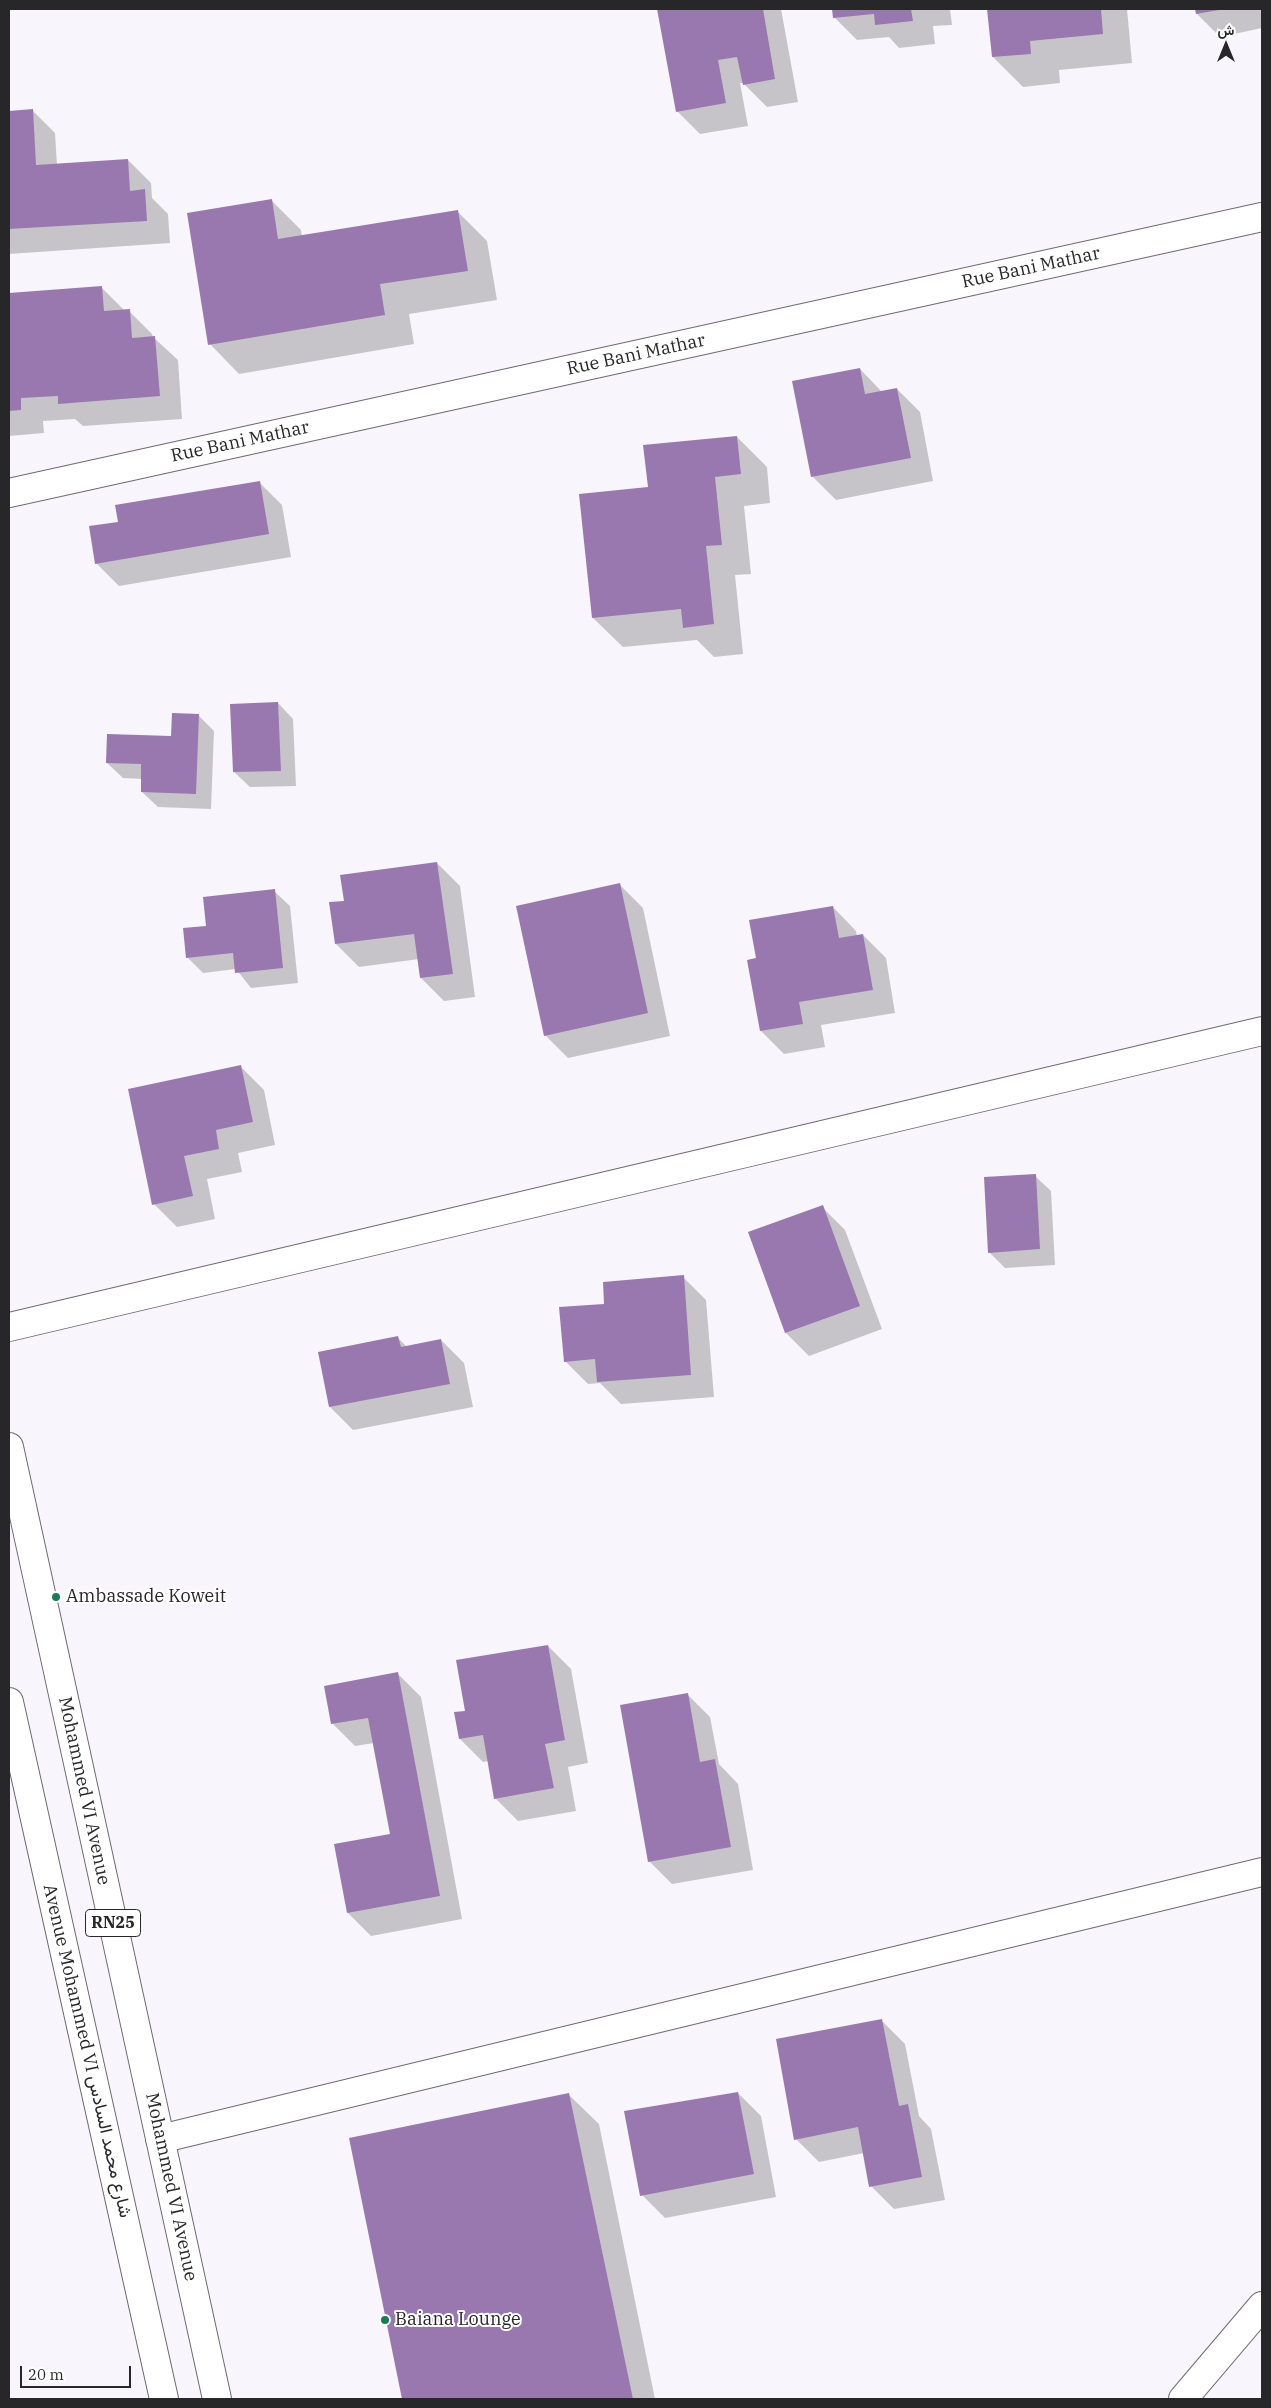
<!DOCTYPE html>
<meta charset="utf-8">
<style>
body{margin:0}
#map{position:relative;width:1271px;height:2408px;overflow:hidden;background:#f9f5fc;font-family:"IBM Plex Serif",Vazirmatn,serif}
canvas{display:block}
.frame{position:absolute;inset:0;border:10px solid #272628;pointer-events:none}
.north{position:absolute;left:1201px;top:20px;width:50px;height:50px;-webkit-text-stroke:4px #fff;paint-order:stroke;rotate:0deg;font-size:14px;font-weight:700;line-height:20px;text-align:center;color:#272628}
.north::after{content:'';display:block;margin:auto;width:18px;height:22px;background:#272628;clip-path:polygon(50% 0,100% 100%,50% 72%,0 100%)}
.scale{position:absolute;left:20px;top:2366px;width:111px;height:22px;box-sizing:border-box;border:2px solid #272628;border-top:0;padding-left:6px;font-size:15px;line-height:18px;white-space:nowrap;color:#272628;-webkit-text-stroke:4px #fff;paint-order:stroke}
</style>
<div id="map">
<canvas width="1271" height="2408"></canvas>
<div class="frame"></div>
<div class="north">ش</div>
<div class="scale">20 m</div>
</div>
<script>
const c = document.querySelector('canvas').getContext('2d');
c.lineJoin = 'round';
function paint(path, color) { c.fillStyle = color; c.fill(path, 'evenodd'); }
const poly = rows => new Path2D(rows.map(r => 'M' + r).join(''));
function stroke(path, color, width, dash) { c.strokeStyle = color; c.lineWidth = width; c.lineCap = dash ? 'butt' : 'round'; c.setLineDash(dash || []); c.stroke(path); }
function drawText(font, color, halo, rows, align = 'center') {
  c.font = font + ' "IBM Plex Serif",Vazirmatn,serif'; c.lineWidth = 4; c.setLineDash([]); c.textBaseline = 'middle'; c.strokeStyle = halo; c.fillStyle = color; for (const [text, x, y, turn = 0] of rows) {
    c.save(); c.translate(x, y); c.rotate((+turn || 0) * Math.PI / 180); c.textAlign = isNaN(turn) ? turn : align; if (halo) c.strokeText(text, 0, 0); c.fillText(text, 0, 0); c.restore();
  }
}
paint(poly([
 [659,9,781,9,798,102,767,107,743,83,740,83,748,126,700,134,677,111],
 [833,9,950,9,952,25,933,26,935,44,899,48,889,37,857,40,834,17],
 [989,9,1127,9,1132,63,1059,70,1060,83,1023,87,993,57],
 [1196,9,1262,9,1262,28,1220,37,1197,14],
 [32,110,55,133,57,165,128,160,151,183,152,198,168,214,170,243,9,254,9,112],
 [271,200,301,230,302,237,458,212,487,241,497,300,409,314,414,344,239,374,210,344],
 [101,287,125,311,129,311,152,334,153,337,178,360,182,419,83,426,75,419,43,421,44,433,9,436,9,294],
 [860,369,882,392,897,389,920,412,933,481,836,500,813,477],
 [737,437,767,467,770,503,744,506,751,574,735,575,743,654,714,657,697,640,623,647,593,618,649,488],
 [259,482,282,505,291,557,119,586,96,563,120,523],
 [278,703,293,719,296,786,250,787,234,772],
 [198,715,214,731,211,809,158,807,142,792,142,779,123,778,107,763,172,737],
 [437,863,460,886,475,997,444,1001,421,978,419,959,359,967,336,944],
 [620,885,643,908,670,1036,568,1058,545,1035],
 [274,891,290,906,298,983,251,988,236,969,203,973,187,957,207,927],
 [833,907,856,931,857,936,863,935,886,958,895,1013,821,1025,825,1047,784,1054,761,1031,757,959],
 [241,1067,264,1090,275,1145,238,1153,242,1172,207,1179,215,1219,177,1227,154,1204,130,1090],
 [1035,1176,1051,1191,1055,1265,1005,1268,989,1252],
 [822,1207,845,1230,882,1329,809,1356,786,1333],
 [683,1277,706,1300,714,1397,621,1404,600,1383,588,1384,565,1361,606,1305],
 [398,1338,407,1347,441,1340,464,1363,473,1407,353,1430,330,1407],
 [548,1646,571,1669,588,1763,568,1767,576,1811,518,1821,495,1798,489,1761,483,1762,460,1739,456,1713,467,1712],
 [398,1674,421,1697,462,1919,371,1936,348,1913,391,1835,374,1743,355,1746,332,1723],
 [687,1694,710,1717,719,1764,738,1784,753,1870,672,1884,649,1861],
 [882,2021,905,2044,919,2116,931,2129,945,2200,894,2209,871,2186,864,2153,819,2162,796,2139],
 [738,2093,761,2116,776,2197,665,2218,642,2195],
 [569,2095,599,2124,655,2399,404,2399,350,2139]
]), '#0003');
paint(poly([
 [657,9,763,9,775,79,743,85,737,57,718,60,726,103,676,112],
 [832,9,911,9,913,21,875,25,874,14,833,18],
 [987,9,1101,9,1103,34,1030,41,1031,54,992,57],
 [1195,9,1219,9,1219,10,1196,14],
 [33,109,36,165,128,159,130,191,145,189,147,221,9,229,9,111],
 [272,199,278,239,458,210,468,271,380,284,385,315,208,345,187,213],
 [102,286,104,311,130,309,132,338,155,336,160,396,58,404,58,396,21,398,21,410,9,411,9,293],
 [860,368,865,394,897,388,911,458,811,477,792,381],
 [737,436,741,474,715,477,722,545,706,546,714,624,683,628,681,609,592,618,579,494,648,487,643,445],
 [260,481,269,534,95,564,89,526,118,522,115,505],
 [278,702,281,771,233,772,230,704],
 [172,713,199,714,196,794,141,792,141,764,106,763,107,734,171,736],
 [437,862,453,974,420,978,414,934,335,944,329,902,344,901,340,875],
 [620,883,648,1013,544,1036,516,906],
 [275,889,283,968,235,973,233,953,186,958,183,928,206,926,203,897],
 [833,906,839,938,863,934,873,990,799,1002,803,1024,760,1031,747,960,756,958,749,920],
 [241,1065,253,1122,216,1130,219,1149,184,1156,193,1196,152,1205,128,1089],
 [1036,1174,1040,1249,988,1253,984,1177],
 [823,1205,860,1306,785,1333,748,1232],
 [684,1275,691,1375,597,1382,595,1359,564,1362,559,1307,604,1304,603,1282],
 [398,1336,401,1347,441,1339,450,1384,329,1407,318,1352],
 [548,1645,565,1740,545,1744,554,1788,494,1799,483,1735,459,1739,454,1712,465,1711,456,1660],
 [398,1672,440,1896,347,1913,334,1844,390,1834,368,1718,331,1724,324,1686],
 [688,1693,700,1762,715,1759,731,1847,648,1862,620,1705],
 [882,2019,899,2106,908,2104,922,2177,869,2187,858,2127,794,2140,776,2039],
 [738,2092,754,2174,640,2196,624,2111],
 [569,2093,633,2399,402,2399,349,2138]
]), '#9878ae');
const minor = poly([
 [9,493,1262,217],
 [9,1327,1262,1031],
 [160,2139,1262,1872]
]);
const primary = poly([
 [9,1447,217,2399],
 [9,1702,164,2399]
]);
const trunk = poly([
 [1183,2399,1262,2306]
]);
stroke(minor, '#6f6b71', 30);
stroke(primary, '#6f6b71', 30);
stroke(trunk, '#6f6b71', 30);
stroke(minor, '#fff', 28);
stroke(primary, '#fff', 28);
stroke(trunk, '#fff', 28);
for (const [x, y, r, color] of [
 [56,1597,5,"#187c54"],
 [385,2320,5,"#187c54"]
]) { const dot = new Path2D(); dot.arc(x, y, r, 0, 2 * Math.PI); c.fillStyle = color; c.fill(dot); stroke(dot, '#fff', 2); }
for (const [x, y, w] of [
 [113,1923,55]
]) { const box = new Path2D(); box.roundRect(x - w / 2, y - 13.5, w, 27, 4); c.fillStyle = '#fff'; c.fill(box); stroke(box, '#272628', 1); }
drawText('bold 16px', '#272628', null, [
 ["RN25",113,1923]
]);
drawText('18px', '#272628', '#fff', [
 ["Rue Bani Mathar",1031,268,-12],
 ["Rue Bani Mathar",636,355,-12],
 ["Rue Bani Mathar",240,442,-12],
 ["Mohammed VI Avenue",84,1791,78],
 ["Avenue Mohammed VI شارع محمد السادس",87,2051,77],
 ["Mohammed VI Avenue",171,2187,78]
]);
drawText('18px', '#272628', '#fff', [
 ["Ambassade Koweit",66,1597],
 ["Baiana Lounge",395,2320]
], 'left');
</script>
